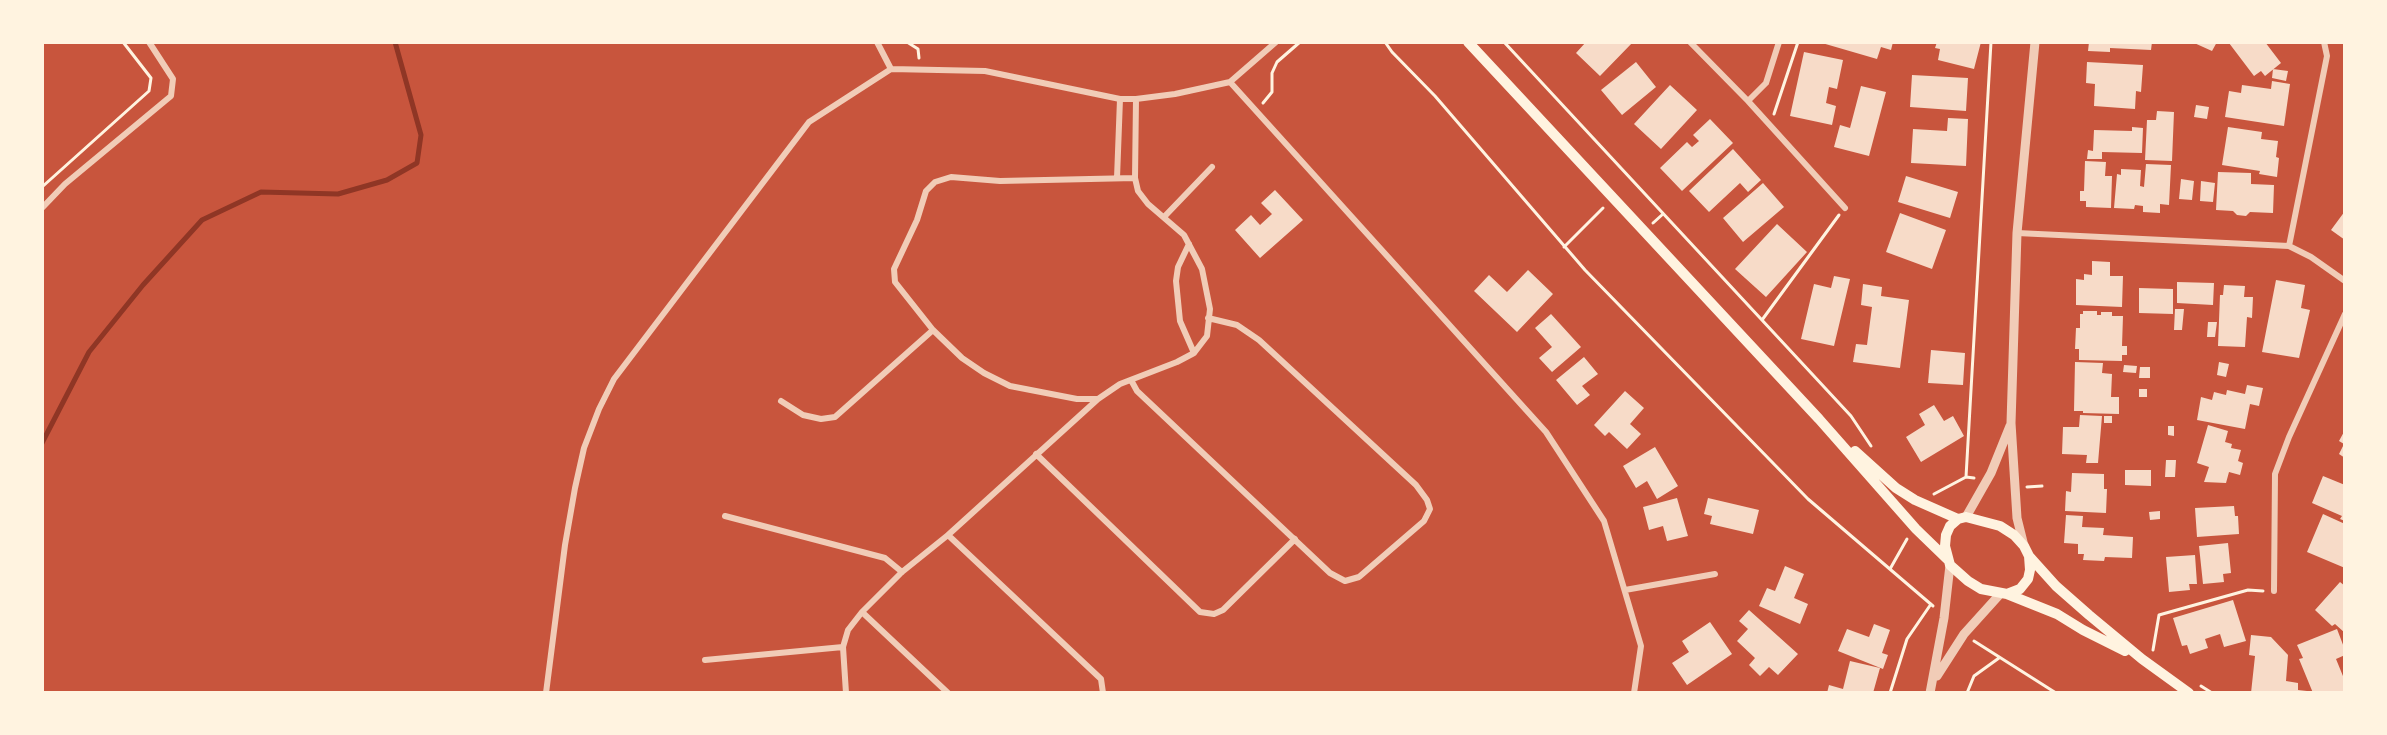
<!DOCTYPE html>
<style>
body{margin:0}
#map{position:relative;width:2387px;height:735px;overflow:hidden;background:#c8553d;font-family:Jost,sans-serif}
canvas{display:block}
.frame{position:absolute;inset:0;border:44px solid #fff3e0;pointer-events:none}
</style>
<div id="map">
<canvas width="2387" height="735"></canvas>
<div class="frame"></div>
</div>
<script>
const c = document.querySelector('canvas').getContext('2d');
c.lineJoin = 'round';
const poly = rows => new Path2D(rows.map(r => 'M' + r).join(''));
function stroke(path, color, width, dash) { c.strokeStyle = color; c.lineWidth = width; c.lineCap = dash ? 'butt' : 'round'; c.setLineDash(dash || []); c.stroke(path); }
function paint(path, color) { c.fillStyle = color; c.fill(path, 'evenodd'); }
stroke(poly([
 [42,443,89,352,143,285,202,220,261,192,338,194,387,180,417,163,421,135,395,42]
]), '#8f3625', 5);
paint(poly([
 [1586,42,1633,42,1600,76,1576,53],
 [1893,42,1891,50,1881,47,1877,59,1822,43],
 [1937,42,1981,42,1974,69,1938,60,1940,49,1935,48],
 [2089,42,2152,42,2151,50,2110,48,2110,52,2088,51],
 [2192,42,2217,42,2212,51],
 [2231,42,2265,42,2281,63,2265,76,2261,71,2254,76,2229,43],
 [1804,52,1843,60,1837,89,1829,87,1826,103,1836,106,1832,125,1790,116],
 [1636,62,1656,87,1622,115,1601,90],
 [2087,62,2143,65,2141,92,2136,91,2135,109,2094,106,2095,84,2086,83],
 [2273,69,2288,71,2286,81,2272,78],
 [1912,75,1968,78,1966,111,1910,107],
 [2272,81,2290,84,2284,126,2225,117,2229,91,2241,93,2242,85,2271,89],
 [1670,85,1697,110,1661,149,1634,124],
 [1861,86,1886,92,1869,156,1834,147,1840,125,1850,128],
 [2196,105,2209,107,2207,119,2194,117],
 [2157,111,2174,112,2172,161,2145,160,2147,120,2156,120],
 [1948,118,1968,119,1966,166,1911,163,1913,129,1947,131],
 [1710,119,1733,143,1682,191,1660,168,1687,142,1692,147,1699,141,1693,135],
 [2132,127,2143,128,2142,153,2102,152,2102,159,2087,159,2088,150,2093,151,2094,130,2132,131],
 [2228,127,2262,132,2261,139,2278,141,2276,157,2279,158,2277,177,2259,174,2260,171,2222,165],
 [1733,149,1761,180,1748,192,1740,183,1709,212,1689,191],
 [2085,161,2106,162,2105,176,2112,176,2111,208,2086,207,2086,201,2080,201,2080,191,2084,191],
 [2146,164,2171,165,2169,205,2160,204,2160,213,2143,212,2143,206,2135,205,2134,209,2114,208,2117,174,2121,175,2121,169,2141,170,2140,186,2144,187],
 [2218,172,2251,173,2251,184,2274,185,2273,213,2250,212,2246,216,2237,215,2233,211,2216,210],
 [1906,176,1958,192,1950,218,1898,202],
 [2181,179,2194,181,2192,200,2179,199],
 [2201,181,2215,183,2213,202,2200,201],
 [1763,183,1784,207,1743,242,1723,218],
 [1275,190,1303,220,1260,258,1235,230,1251,215,1260,225,1272,214,1261,203],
 [2345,211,2345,240,2331,230],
 [1900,213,1946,230,1932,269,1886,252],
 [1777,224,1807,252,1766,297,1735,269],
 [2092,261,2110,262,2110,276,2123,276,2122,307,2076,305,2076,279,2084,280,2084,274,2092,275],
 [1528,270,1553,294,1517,332,1474,291,1489,275,1507,292],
 [1834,276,1850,279,1834,346,1801,339,1814,284,1831,288],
 [2276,280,2305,285,2301,308,2310,310,2299,358,2262,352],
 [2177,282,2214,283,2213,305,2177,303],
 [1863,284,1882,287,1881,296,1909,300,1900,368,1853,362,1856,344,1867,345,1872,307,1861,305],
 [2224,285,2245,286,2244,297,2253,297,2252,318,2247,317,2245,347,2218,346,2220,295,2223,295],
 [2139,288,2173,289,2173,314,2139,313],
 [2175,309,2184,309,2182,330,2174,330],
 [2083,311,2097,311,2097,315,2101,315,2101,312,2112,312,2112,316,2123,316,2122,346,2127,346,2127,355,2122,355,2122,361,2079,360,2079,349,2075,349,2076,328,2080,328,2080,314,2083,314],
 [1551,314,1581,347,1552,372,1539,358,1552,347,1535,328],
 [2208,322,2217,322,2215,337,2207,337],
 [1931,350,1965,353,1963,385,1928,383],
 [1584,357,1598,374,1582,386,1590,395,1577,405,1556,380],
 [2075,362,2103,363,2102,373,2112,374,2111,397,2119,397,2119,414,2083,413,2083,411,2074,411],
 [2219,362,2229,364,2226,377,2217,375],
 [2124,365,2137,366,2136,373,2123,372],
 [2140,367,2150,367,2150,378,2139,378],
 [2247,385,2263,388,2259,406,2250,404,2245,429,2197,420,2201,397,2212,400,2214,392,2226,395,2227,390,2245,394],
 [2139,389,2147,389,2147,397,2139,397],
 [1625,391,1644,408,1630,424,1641,434,1627,449,1609,432,1605,436,1594,425],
 [1934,405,1944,421,1953,416,1964,436,1921,462,1906,437,1925,425,1919,414],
 [2080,415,2102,416,2098,463,2086,463,2087,455,2062,454,2063,427,2079,427],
 [2104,416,2112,416,2112,423,2104,423],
 [2208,425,2228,431,2225,442,2232,444,2231,448,2241,450,2238,461,2243,463,2240,475,2229,472,2226,483,2204,482,2209,467,2197,463],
 [2168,426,2174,426,2174,436,2168,435],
 [2345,430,2345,458,2339,454,2344,444,2339,441],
 [1655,447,1678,486,1657,499,1647,481,1636,488,1623,466],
 [2166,460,2176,460,2175,477,2165,477],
 [2125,470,2151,470,2151,486,2125,485],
 [2072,473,2104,474,2104,489,2107,489,2106,513,2065,511,2066,491,2071,492],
 [2323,476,2345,485,2345,521,2340,519,2342,516,2312,503],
 [1677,498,1688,536,1667,541,1663,526,1649,530,1643,507],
 [1708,498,1759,510,1753,534,1710,524,1712,516,1704,514],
 [2234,506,2235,516,2238,516,2239,534,2197,537,2195,508],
 [2160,511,2160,519,2150,520,2149,512],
 [2323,514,2345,524,2345,568,2307,552],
 [2066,515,2083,516,2082,527,2104,528,2103,535,2133,537,2132,558,2105,557,2104,561,2083,560,2084,554,2078,554,2078,544,2064,543],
 [2228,543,2231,573,2223,574,2224,582,2203,584,2199,546],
 [2195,555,2197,584,2189,584,2190,590,2169,592,2166,557],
 [1785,566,1804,574,1794,598,1808,604,1800,624,1759,606,1767,588,1775,591],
 [2340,582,2345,586,2345,633,2335,624,2332,626,2315,610],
 [2233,600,2246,641,2224,647,2220,634,2205,639,2208,648,2190,654,2187,645,2182,646,2173,618],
 [1749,610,1798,654,1778,675,1769,667,1760,676,1749,665,1755,658,1737,641,1748,629,1739,621],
 [1710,622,1732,654,1687,685,1672,663,1689,652,1682,641],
 [1874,624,1890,630,1882,653,1888,655,1883,669,1838,651,1847,629,1869,637],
 [2337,629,2345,650,2345,655,2336,659,2345,681,2345,693,2313,693,2299,659,2303,658,2297,645],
 [2251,635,2271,637,2288,655,2286,681,2298,683,2298,690,2307,691,2307,693,2251,693,2255,656,2249,655],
 [1850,661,1880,668,1873,693,1827,693,1829,685,1843,689]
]), '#f7dbc8');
stroke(poly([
 [907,42,918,49,919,58],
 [1385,42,1392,52,1435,96,1585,270,1808,499,1933,606],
 [1504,42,1851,416,1871,446],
 [1263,103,1272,92,1272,73,1277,62,1300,42],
 [1774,114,1798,42],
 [42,187,149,91,151,78,123,42],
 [1653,223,1663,214],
 [1564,247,1603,208],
 [1762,320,1839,215],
 [1966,477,1991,42],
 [2027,487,2042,486],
 [1934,494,1966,477,1974,478],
 [1890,569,1907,539],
 [1974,641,2056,693],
 [2153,650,2159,615,2248,590,2263,591],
 [2201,686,2212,693],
 [1890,693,1907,639,1931,604],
 [1967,693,1974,676,1999,658]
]), '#fff3e0', 3);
stroke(poly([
 [877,42,891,69],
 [1690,42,1748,101,1845,208],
 [1230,82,1546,432,1604,521,1641,646,1634,693],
 [1748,101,1766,83,1779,42],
 [1117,178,1120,99],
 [42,208,65,184,171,96,173,79,149,42],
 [1164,217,1212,167],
 [2017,233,2289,246,2311,257,2345,281],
 [1189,244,1178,267,1176,281,1180,321,1194,353],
 [2289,246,2327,56,2324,42],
 [1131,380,1137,391,1330,573,1345,581,1359,577,1424,521,1430,509,1427,500,1416,485,1259,340,1237,325,1208,318],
 [1098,399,1077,399,1010,386,984,373,962,358,933,330,895,282,894,269,917,220,926,191,935,182,951,177,1000,181,1135,178],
 [781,401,803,415,821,419,835,417,933,330],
 [1036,454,1200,612,1214,614,1223,610,1295,539],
 [725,516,885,558,902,572],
 [948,535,1101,679,1103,693],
 [1625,590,1715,574],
 [2274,591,2275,474,2289,437,2345,314],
 [862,612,948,693],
 [705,660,843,647],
 [546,693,565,545,575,488,584,448,599,409,614,379,809,122,891,69,985,71,1120,99,1136,99,1175,94,1230,82,1276,42],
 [846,693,843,647,848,630,862,612,902,572,948,535,1098,399,1120,384,1177,362,1194,353,1207,336,1210,309,1202,269,1184,235,1148,204,1138,191,1135,178,1136,99]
]), '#f1ccb7', 6);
stroke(poly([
 [1966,517,1991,473,2010,426],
 [2024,546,2017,518,2011,423,2017,233,2035,42],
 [1937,676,1964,634,2001,593],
 [1930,693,1944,618,1950,565]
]), '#f1ccb7', 9);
stroke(poly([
 [1468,42,1819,419,1916,529,1947,559],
 [1855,451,1896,488,1915,500,1958,519],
 [1966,517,2000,526,2014,535,2024,546,2029,556,2030,570,2028,579,2020,589,2007,594,1981,589,1968,581,1950,565,1945,546,1946,535,1950,526,1958,519,1966,517],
 [2029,556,2056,586,2089,615,2142,659,2189,693],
 [2007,594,2057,614,2083,630,2125,651]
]), '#fff3e0', 10);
</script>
